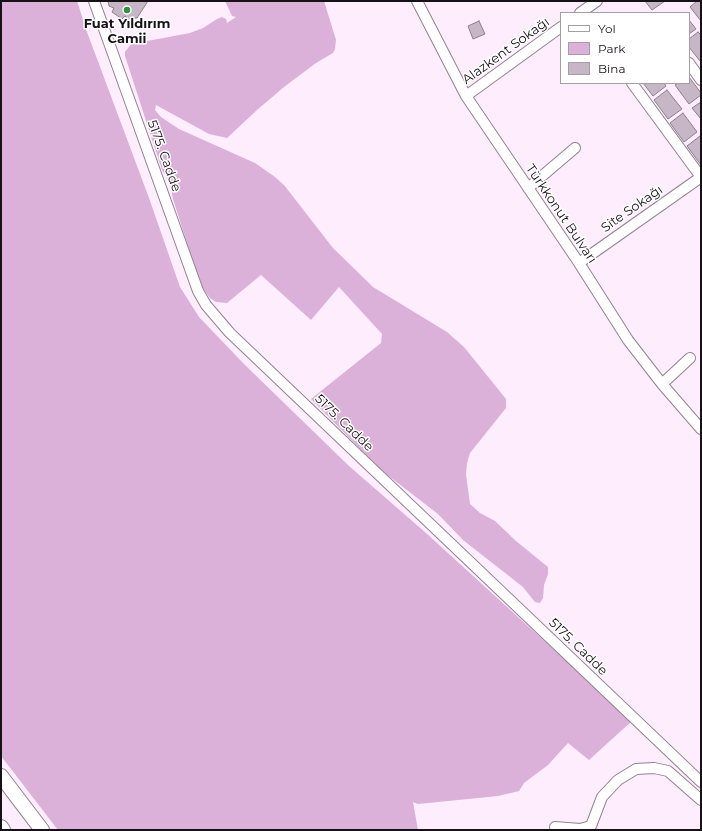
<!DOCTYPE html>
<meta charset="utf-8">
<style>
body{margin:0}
#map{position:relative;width:702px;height:831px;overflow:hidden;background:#feedfd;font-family:Montserrat,sans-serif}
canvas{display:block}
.frame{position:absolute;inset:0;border:2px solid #161116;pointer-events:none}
.legend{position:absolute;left:560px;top:12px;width:130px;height:72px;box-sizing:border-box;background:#fff;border:1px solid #a2a0a2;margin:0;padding:5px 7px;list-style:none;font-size:12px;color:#161116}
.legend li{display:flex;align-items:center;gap:8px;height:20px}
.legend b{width:20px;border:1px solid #a2a0a2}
</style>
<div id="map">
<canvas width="702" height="831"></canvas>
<div class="frame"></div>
<ul class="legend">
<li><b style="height:5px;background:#fff"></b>Yol</li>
<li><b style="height:11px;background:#dbb0d9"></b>Park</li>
<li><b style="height:11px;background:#c7b7c6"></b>Bina</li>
</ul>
</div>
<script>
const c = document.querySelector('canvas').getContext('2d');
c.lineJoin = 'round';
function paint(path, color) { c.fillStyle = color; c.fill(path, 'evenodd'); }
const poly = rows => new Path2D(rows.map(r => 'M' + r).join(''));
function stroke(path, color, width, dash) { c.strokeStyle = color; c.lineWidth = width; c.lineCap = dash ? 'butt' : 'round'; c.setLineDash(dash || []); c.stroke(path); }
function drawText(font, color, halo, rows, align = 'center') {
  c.font = font + ' Montserrat,sans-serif'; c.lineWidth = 3; c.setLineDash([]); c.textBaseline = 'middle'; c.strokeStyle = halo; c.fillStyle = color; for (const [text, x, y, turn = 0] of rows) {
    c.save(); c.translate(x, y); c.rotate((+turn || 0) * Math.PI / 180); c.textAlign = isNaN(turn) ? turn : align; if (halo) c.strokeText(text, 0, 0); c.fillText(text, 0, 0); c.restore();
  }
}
paint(poly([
 [1,1,77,1,87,32,149,198,180,287,199,317,244,364,349,466,426,533,632,721,589,760,568,743,548,765,524,783,519,791,498,796,418,804,413,802,418,830,58,830,1,756],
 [225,1,324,1,336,40,335,49,333,53,316,63,284,87,257,110,227,138,209,134,156,105,155,110,161,117,179,129,255,163,275,177,284,185,333,248,373,287,447,332,464,347,506,399,506,408,470,453,467,463,466,475,470,504,480,513,495,521,516,541,548,567,548,574,544,585,543,598,540,603,535,602,523,587,463,540,438,514,381,470,311,399,381,343,382,334,339,287,311,320,261,275,227,303,216,302,210,298,200,284,173,199,170,183,162,170,125,56,125,52,131,44,190,33,203,28,217,19,222,17,226,19,227,23,236,17,232,16]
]), '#dbb0d9');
const building = poly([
 [108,1,148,1,137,18,128,19,125,16,122,19,112,12,114,8,109,6,108,1],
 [645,1,665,1,652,10,645,1],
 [697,1,701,1,701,21,690,7,697,1],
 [689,20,696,29,689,34,689,20],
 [479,21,485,34,473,39,468,26,479,21],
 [698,32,701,35,701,60,700,61,689,47,689,39,698,32],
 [689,77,701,93,701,95,689,104,675,85,678,83,689,83,689,77],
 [643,83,664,83,666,86,653,96,643,83],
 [667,90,682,109,668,119,654,100,667,90],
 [701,102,701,119,692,108,701,102],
 [683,113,697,132,684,142,670,123,683,113],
 [700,136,701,138,701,165,687,146,700,136]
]);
paint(building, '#c7b7c6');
stroke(building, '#8e7f8d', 1);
const minor = poly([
 [94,1,198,291,206,305,230,333,701,782],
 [417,1,466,96,579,263,628,340,662,384,701,429],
 [580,13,597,1],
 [689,63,701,80],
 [632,83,701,177],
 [466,96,561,27],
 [528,188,575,148],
 [579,263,701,177],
 [662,384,690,358],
 [555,827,580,829,591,826,602,797,618,780,636,769,654,768,668,771,701,800]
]);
const highway = poly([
 [1,776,42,830],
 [1,827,3,830]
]);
stroke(minor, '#918290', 12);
stroke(highway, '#918290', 16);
stroke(minor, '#fff', 10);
stroke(highway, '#fff', 14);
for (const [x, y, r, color] of [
 [127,10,4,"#2f9246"]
]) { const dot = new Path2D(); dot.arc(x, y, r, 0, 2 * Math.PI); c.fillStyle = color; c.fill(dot); stroke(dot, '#fff', 1.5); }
drawText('bold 13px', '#161116', '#fff', [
 ["Fuat Yıldırım",127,24],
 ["Camii",127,39]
]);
drawText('13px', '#161116', '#fff', [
 ["Alazkent Sokağı",506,51,-36],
 ["5175. Cadde",164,156,70],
 ["Site Sokağı",632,209,-35],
 ["Türkkonut Bulvarı",561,214,56],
 ["5175. Cadde",344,423,44],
 ["5175. Cadde",578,647,44]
]);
</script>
